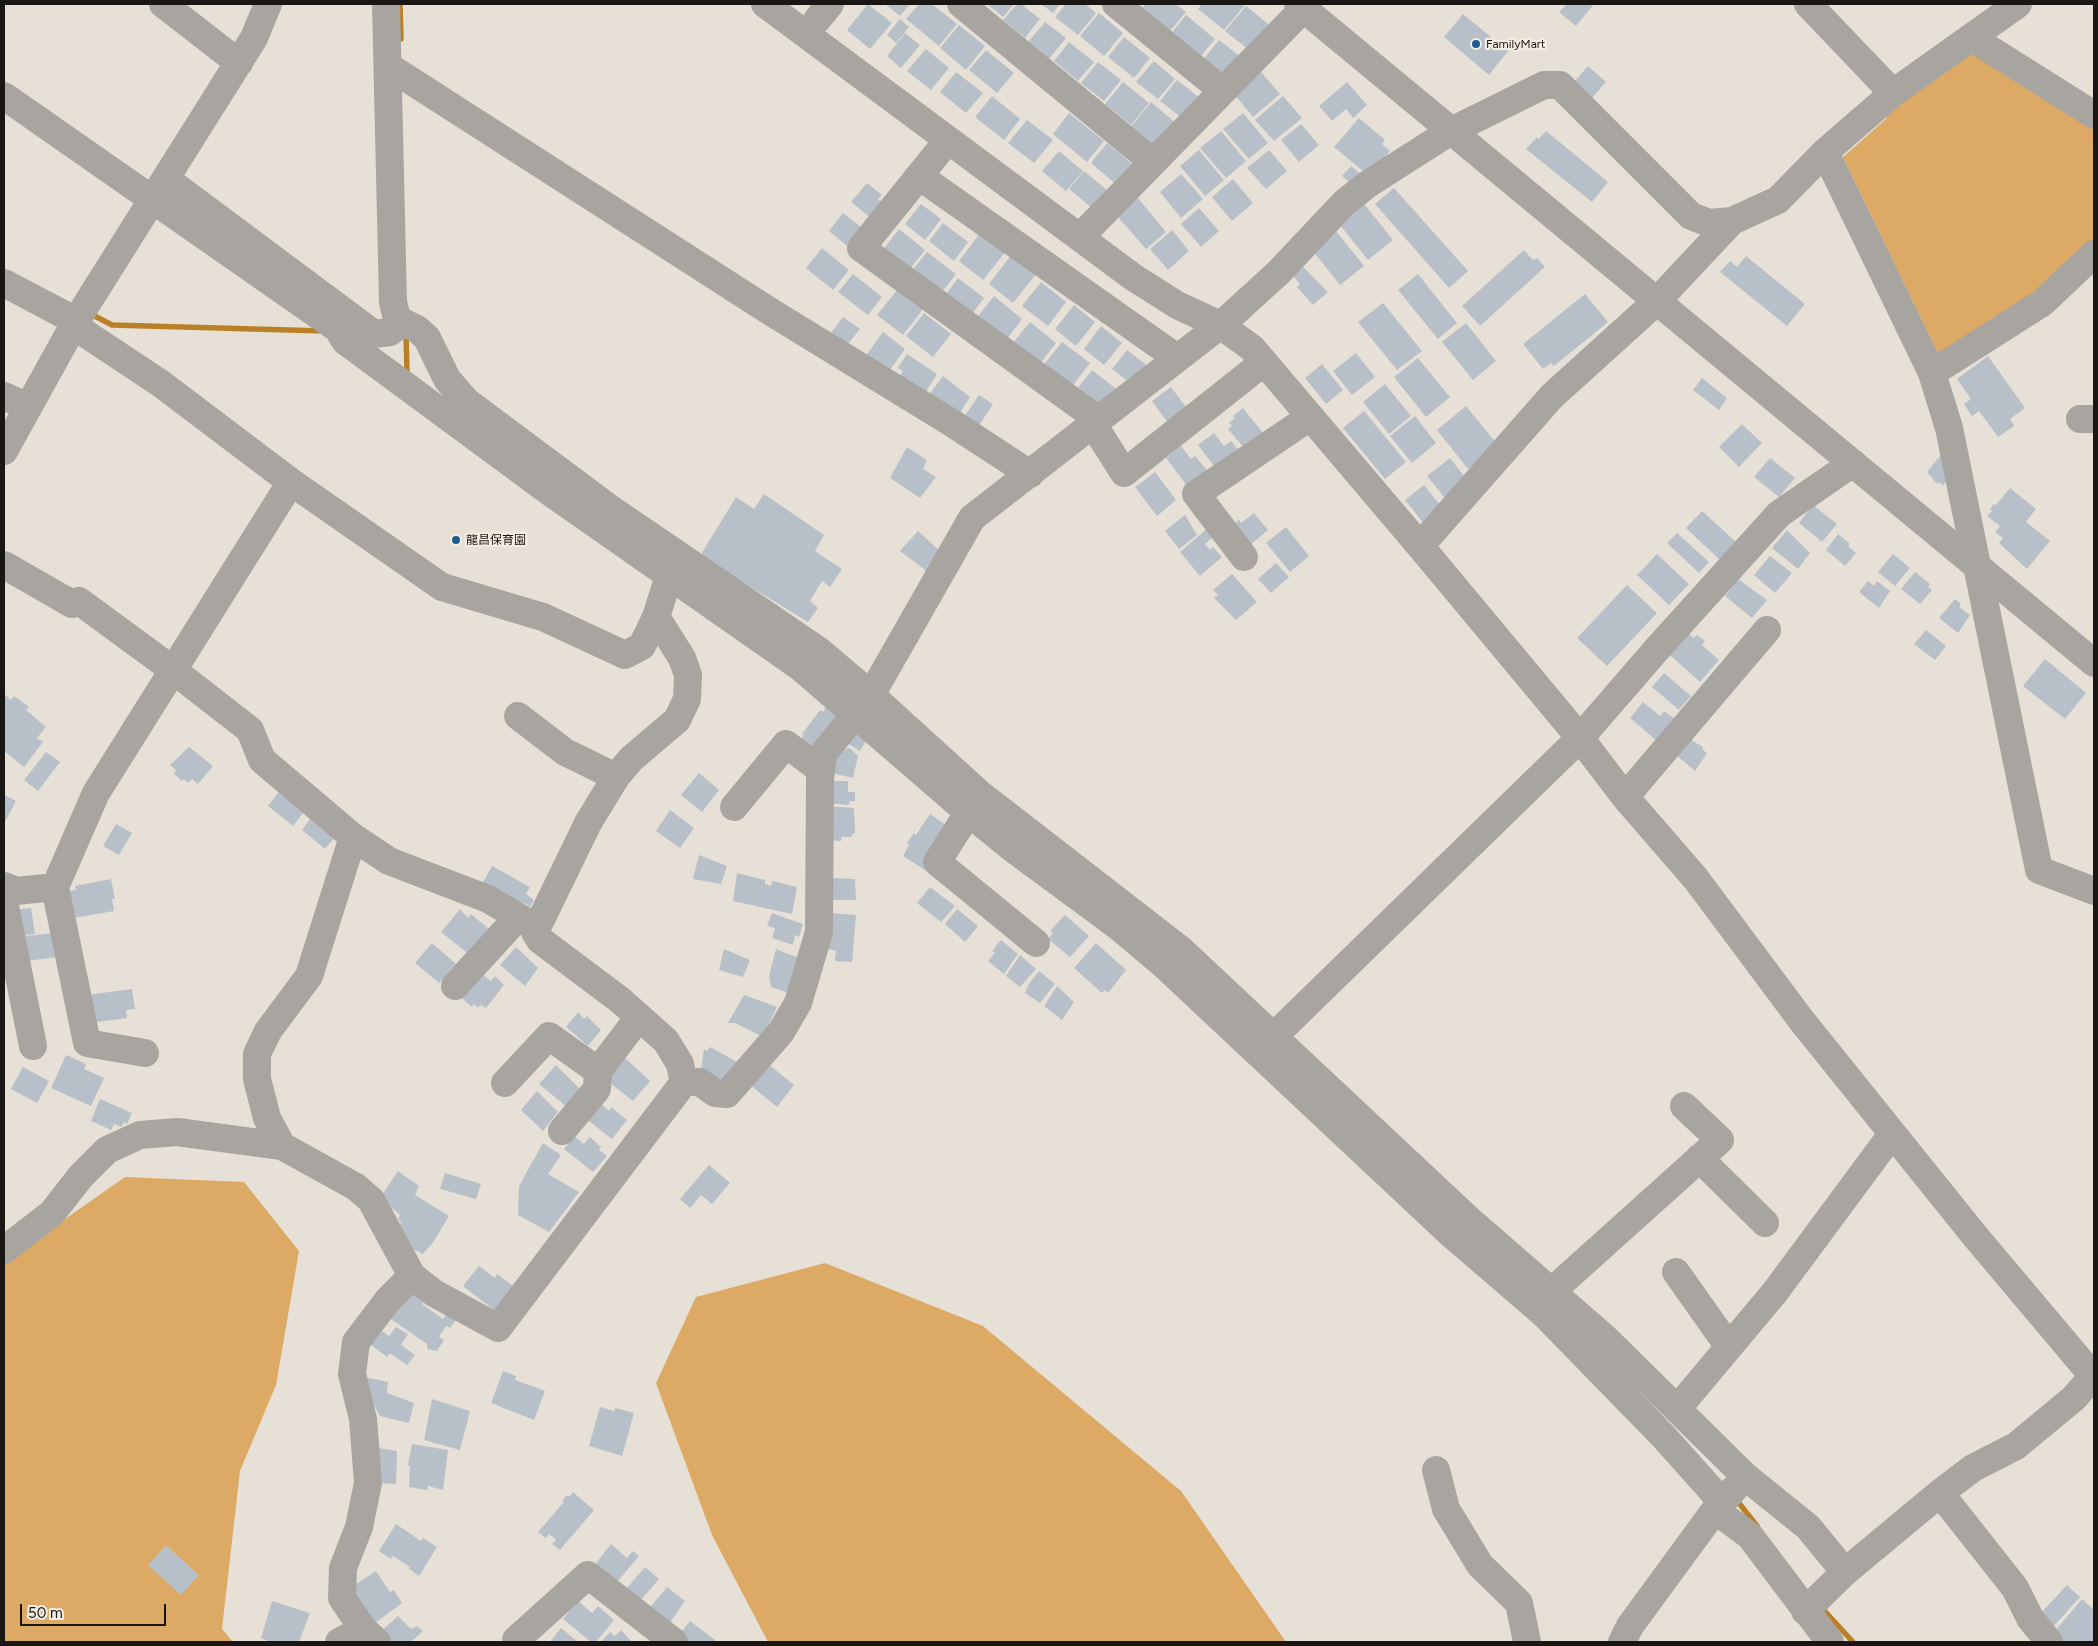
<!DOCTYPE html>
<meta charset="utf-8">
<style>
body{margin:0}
#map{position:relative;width:2098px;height:1646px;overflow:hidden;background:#e7e0d6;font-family:Figtree,sans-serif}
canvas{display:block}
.frame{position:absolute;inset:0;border:5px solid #191613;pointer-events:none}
.scale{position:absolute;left:20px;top:1604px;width:146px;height:22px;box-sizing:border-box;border:2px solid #191613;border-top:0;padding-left:6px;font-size:15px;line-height:18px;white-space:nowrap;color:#191613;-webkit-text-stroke:4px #f4ede3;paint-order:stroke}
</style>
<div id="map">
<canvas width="2098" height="1646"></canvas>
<div class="frame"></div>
<div class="scale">50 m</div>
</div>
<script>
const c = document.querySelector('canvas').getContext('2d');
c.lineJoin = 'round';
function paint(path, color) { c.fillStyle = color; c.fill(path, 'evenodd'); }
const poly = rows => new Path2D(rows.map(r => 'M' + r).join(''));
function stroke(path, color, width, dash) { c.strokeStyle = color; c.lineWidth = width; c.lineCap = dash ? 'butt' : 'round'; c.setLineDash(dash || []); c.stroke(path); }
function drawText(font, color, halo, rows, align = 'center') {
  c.font = font + ' Figtree,"Noto Sans JP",sans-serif'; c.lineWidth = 4.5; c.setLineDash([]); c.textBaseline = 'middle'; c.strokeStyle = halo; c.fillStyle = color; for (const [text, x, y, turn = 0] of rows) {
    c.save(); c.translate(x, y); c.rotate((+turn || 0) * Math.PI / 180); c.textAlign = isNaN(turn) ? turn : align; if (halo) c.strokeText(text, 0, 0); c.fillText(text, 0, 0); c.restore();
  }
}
paint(poly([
 [1958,52,1979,52,2094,127,2094,242,2036,296,1941,360,1843,157,1887,118,1884,113],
 [125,1177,244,1182,299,1251,276,1385,240,1471,222,1629,233,1642,4,1642,4,1262],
 [825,1263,983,1326,1181,1491,1286,1642,768,1642,712,1535,656,1383,696,1297]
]), '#ddaa65');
stroke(poly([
 [400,4,401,39],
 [89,313,112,325,325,331],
 [406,333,407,371],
 [1735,1498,1757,1526],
 [1820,1606,1853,1642]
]), '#ba8025', 5.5);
paint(poly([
 [868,4,892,23,870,49,847,30],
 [885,4,910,4,900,16],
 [919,4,932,4,957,24,939,46,906,19],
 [987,4,1014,4,1003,17],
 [1017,4,1021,4,1040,19,1025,38,1003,20],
 [1041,4,1060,4,1053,13],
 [1066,4,1085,4,1096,13,1078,35,1055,17],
 [1146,4,1176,4,1186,12,1170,31,1142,8],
 [1202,4,1243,4,1245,5,1224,30,1198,9],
 [1567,4,1594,4,1576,26,1559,12],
 [1246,6,1273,28,1253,53,1225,31],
 [1099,13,1123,33,1104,56,1080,36],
 [1463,14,1508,51,1489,75,1444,37],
 [1186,15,1215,39,1197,61,1168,37],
 [900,19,909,27,896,43,887,35],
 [1045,22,1066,38,1049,59,1028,42],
 [959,25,985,46,966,70,940,48],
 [905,33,920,45,901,68,887,56],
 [1124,37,1150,58,1134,78,1108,57],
 [1219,40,1242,58,1224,80,1201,62],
 [1069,42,1094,62,1078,81,1054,61],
 [926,49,949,68,931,90,907,71],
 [986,50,1014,73,997,93,969,70],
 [1154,61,1175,79,1158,99,1136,82],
 [1098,62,1121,80,1104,101,1081,83],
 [1588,66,1606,82,1590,100,1574,82],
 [956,72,983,93,966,113,940,92],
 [1261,72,1280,94,1253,117,1234,94],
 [1177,80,1200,98,1183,119,1160,101],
 [1123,82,1149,103,1131,125,1105,104],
 [1347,82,1367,105,1353,118,1346,109,1332,121,1319,106],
 [992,96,1020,119,1004,140,975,117],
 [1283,96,1302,118,1274,141,1255,120],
 [1151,102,1177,124,1156,149,1130,128],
 [1069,113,1104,141,1087,162,1053,134],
 [1243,113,1268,143,1249,159,1223,129],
 [1359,118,1385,140,1382,144,1390,151,1369,176,1334,147],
 [1027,120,1053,140,1034,163,1008,143],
 [1301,124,1319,145,1299,162,1281,140],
 [1221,131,1246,161,1226,178,1200,148],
 [1546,131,1608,182,1592,202,1526,149,1537,137,1539,139],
 [1107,143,1136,167,1119,187,1091,163],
 [1199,150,1224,180,1205,196,1180,166],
 [1269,150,1287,171,1266,189,1247,168],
 [1059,151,1083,171,1066,191,1042,171],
 [1351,166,1366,179,1357,189,1342,176],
 [1084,171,1107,190,1092,208,1069,189],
 [1181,174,1203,199,1181,218,1160,192],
 [1233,179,1253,203,1232,221,1212,197],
 [867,183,882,195,878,199,888,206,875,221,851,202],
 [1394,188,1468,271,1449,288,1375,204],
 [1138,198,1166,232,1146,249,1117,216],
 [1361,200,1393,240,1368,260,1336,220],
 [921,204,941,219,925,240,905,224],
 [1199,208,1219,231,1201,247,1181,224],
 [843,213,862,228,852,250,829,231],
 [943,223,968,242,954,261,929,241],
 [899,229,925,250,905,275,879,255],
 [1172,230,1189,251,1168,270,1150,249],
 [1336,231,1364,266,1340,285,1312,250],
 [981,232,1006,251,983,280,959,261],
 [822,248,849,270,833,290,806,268],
 [1524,250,1533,260,1537,258,1545,267,1480,326,1462,306],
 [927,252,956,274,939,296,910,273],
 [1012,254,1037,273,1013,303,989,284],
 [1746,256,1805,304,1787,326,1720,272,1730,261,1737,267],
 [1299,263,1328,292,1313,305,1297,287,1300,284,1289,272],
 [853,274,882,297,868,315,838,292],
 [1418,274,1457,323,1438,339,1398,290],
 [958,278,984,298,969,318,943,298],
 [1041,282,1066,302,1048,326,1022,306],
 [898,289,923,309,903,335,877,315],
 [1585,294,1608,322,1554,366,1551,363,1543,369,1523,344],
 [994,296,1022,319,1004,343,975,320],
 [1383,303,1422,351,1397,370,1358,322],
 [1074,305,1095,322,1076,346,1055,329],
 [924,313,951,334,933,357,906,336],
 [843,317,860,329,843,350,827,338],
 [1030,322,1056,343,1039,365,1012,344],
 [1466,323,1496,361,1473,380,1442,342],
 [1101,326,1122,343,1104,365,1084,349],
 [883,332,905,349,887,374,864,358],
 [1062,342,1090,363,1070,389,1042,367],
 [1127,350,1149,367,1134,386,1112,369],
 [1356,353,1375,377,1352,395,1333,371],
 [907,354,937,374,924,395,898,378,903,371,898,368],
 [1988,356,2025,408,2010,419,2014,426,1998,437,1979,411,1972,416,1964,404,1971,399,1957,379],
 [1418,358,1450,397,1426,417,1394,377],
 [1322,364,1343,390,1326,404,1305,378],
 [1092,370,1119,391,1103,410,1077,389],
 [943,376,970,397,958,416,926,399],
 [1702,378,1727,398,1719,410,1693,390],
 [1385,384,1411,416,1389,434,1363,402],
 [1171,387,1189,411,1170,426,1152,401],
 [979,395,993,404,978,427,964,417],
 [1466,406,1498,445,1468,469,1437,430],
 [1243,408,1263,433,1244,448,1228,429,1232,426,1229,423,1235,418,1233,416],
 [1364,411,1406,462,1385,479,1343,428],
 [1415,416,1436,443,1412,463,1390,436],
 [1742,424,1762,443,1739,467,1719,447],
 [1214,433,1224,446,1231,441,1240,452,1217,470,1198,445],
 [1181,446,1191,459,1195,456,1211,475,1191,491,1166,458],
 [907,447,927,460,923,469,936,477,920,498,890,478],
 [1944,451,1952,474,1943,485,1939,482,1937,484,1927,472],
 [1450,458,1471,485,1449,503,1427,476],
 [1770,458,1795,478,1779,497,1754,477],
 [1155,472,1176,500,1157,516,1135,487],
 [1424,485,1444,510,1425,525,1405,500],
 [2010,488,2036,509,2026,522,2050,541,2027,569,1999,543,2003,538,1995,532,2000,526,1987,516,1992,511,1990,509,1994,504,1996,505],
 [764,494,824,535,815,551,842,569,830,587,822,581,810,601,818,608,808,622,700,556,736,497,754,509],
 [1813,505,1837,524,1822,542,1799,523],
 [1702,511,1736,542,1720,560,1686,528],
 [1254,513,1268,530,1248,547,1231,526,1239,520,1241,523],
 [1185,515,1197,535,1179,549,1165,531],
 [1209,527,1216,535,1205,544,1210,550,1213,547,1222,557,1200,576,1180,552],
 [1286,527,1309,556,1290,572,1266,543],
 [1787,530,1810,553,1798,569,1772,548],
 [918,531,943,554,928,572,900,551],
 [1677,533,1709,562,1699,573,1667,543],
 [1838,534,1850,544,1848,546,1856,553,1845,566,1826,550],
 [1657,554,1689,584,1669,605,1637,575],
 [1893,554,1910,568,1895,586,1878,572],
 [1770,556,1792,573,1775,593,1754,575],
 [1276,563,1289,577,1271,593,1258,579],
 [1915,572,1930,584,1928,587,1932,590,1920,604,1901,589],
 [1232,574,1257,602,1236,620,1214,598,1218,595,1213,590],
 [1738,579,1767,600,1752,618,1725,596],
 [1868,581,1874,586,1877,581,1890,591,1879,608,1859,592],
 [1627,585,1657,613,1607,666,1577,638],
 [1955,599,1961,604,1959,607,1970,615,1958,633,1939,618],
 [1926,630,1946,646,1935,660,1914,644],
 [1688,633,1694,638,1697,635,1705,641,1702,645,1719,660,1700,682,1670,655],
 [2045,659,2086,693,2065,719,2023,686],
 [1664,673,1691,696,1679,710,1652,687],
 [4,694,11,700,14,696,29,707,26,710,46,727,37,738,43,742,24,767,4,751],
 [1643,702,1660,716,1664,711,1675,719,1657,741,1630,718],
 [826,707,841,720,821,752,801,738,804,736,802,734,820,710,823,712],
 [858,721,866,741,860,751,845,742],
 [1688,738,1703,747,1702,749,1707,753,1695,771,1675,754],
 [189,747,213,766,198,784,192,779,188,783,184,779,182,781,174,774,176,770,170,765],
 [850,748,858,756,853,778,827,772,843,749],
 [46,752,60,762,38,791,24,780],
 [699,773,719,790,702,812,681,795],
 [827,781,848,781,848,792,855,792,855,801,850,801,848,805,827,803],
 [282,788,307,808,293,826,268,806],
 [4,795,16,801,5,822,4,821],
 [829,806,854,808,855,832,851,837,842,837,841,841,825,840],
 [670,810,694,828,680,848,656,831],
 [930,814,950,828,925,870,903,856,909,845,907,843,914,833,916,835],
 [313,815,337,834,325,849,302,830],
 [116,824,132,833,119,855,103,846],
 [699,855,727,866,721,884,693,879],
 [492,866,530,887,526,894,534,900,530,907,524,903,521,908,481,886],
 [737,873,765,880,765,884,771,886,772,881,797,887,792,914,733,901],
 [829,878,855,879,856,900,830,900],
 [111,879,115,899,112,899,114,911,68,919,63,892,76,890,75,886],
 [930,887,955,906,941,922,917,903],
 [31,908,35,934,15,936,12,910],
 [460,909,468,918,471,914,489,929,485,932,488,935,471,956,441,932],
 [957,909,978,926,965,942,945,924],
 [772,913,803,924,799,937,795,935,793,945,772,938,775,928,767,926],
 [830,913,856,915,852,962,835,961,836,951,828,949],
 [1065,915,1089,936,1070,957,1048,939,1053,933,1050,931],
 [53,933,56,957,21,962,18,937],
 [1001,940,1018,954,1004,974,988,961,995,953,992,951],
 [432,943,456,964,439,983,415,963],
 [1096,943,1126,970,1108,993,1105,990,1102,993,1074,968],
 [516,947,538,968,525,986,500,965],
 [724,949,750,960,743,977,719,970],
 [776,949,806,961,794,995,771,987,769,976],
 [1020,955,1036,969,1020,987,1006,976],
 [1039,971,1055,984,1040,1003,1025,993,1030,982],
 [479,972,491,981,495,976,504,985,486,1008,480,1005,478,1008,474,1004,472,1007,457,994],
 [1057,986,1074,1002,1062,1020,1044,1006],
 [132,989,135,1009,126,1010,127,1018,90,1023,86,995],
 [744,995,777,1007,763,1037,735,1023,728,1023],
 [578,1012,584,1019,587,1016,601,1030,588,1046,566,1027],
 [710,1047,741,1064,726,1086,700,1077,704,1049,707,1051],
 [66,1055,86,1064,84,1069,104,1078,91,1106,51,1088],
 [623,1056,650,1081,633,1101,604,1078],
 [766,1062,794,1085,777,1107,749,1084],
 [556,1065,581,1090,567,1107,539,1084],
 [23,1067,49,1081,37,1103,11,1089],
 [537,1091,558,1112,543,1131,521,1110],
 [100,1099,132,1113,127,1124,124,1122,122,1127,114,1124,111,1130,91,1121],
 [599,1102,609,1111,611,1107,627,1120,612,1139,585,1118],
 [574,1136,584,1144,590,1137,601,1147,599,1150,607,1156,593,1172,564,1149],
 [543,1143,561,1155,548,1174,579,1192,549,1232,518,1215,519,1186],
 [709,1165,730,1183,712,1204,701,1195,690,1208,680,1199],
 [398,1171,419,1186,415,1195,449,1216,434,1241,423,1254,402,1244,406,1235,399,1229,401,1222,398,1219,400,1215,380,1198],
 [445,1173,481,1184,476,1199,440,1189],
 [479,1266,495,1278,497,1274,517,1289,499,1314,463,1286],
 [403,1291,427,1298,422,1304,443,1319,450,1309,458,1317,450,1328,446,1326,439,1337,444,1340,437,1351,427,1349,427,1344,385,1315],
 [396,1327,408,1334,401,1345,415,1355,407,1365,390,1353,387,1357,365,1340,371,1333,377,1337,382,1331,389,1336],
 [503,1371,516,1376,515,1380,545,1391,534,1420,491,1403],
 [365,1377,388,1382,387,1393,414,1403,409,1423,380,1416,362,1383],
 [432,1399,470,1411,460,1450,424,1440],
 [600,1407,614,1411,615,1408,634,1413,622,1456,589,1446],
 [412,1444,448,1450,443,1490,428,1486,427,1490,409,1487,410,1466,408,1465],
 [378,1448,397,1451,396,1484,378,1483],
 [573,1492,594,1510,560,1550,552,1544,556,1540,549,1534,546,1538,538,1532,564,1502,562,1501,567,1495,569,1497],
 [396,1524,421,1541,423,1538,437,1547,419,1576,409,1569,410,1567,393,1556,391,1559,379,1551],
 [611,1544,627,1558,633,1551,639,1556,613,1587,593,1567],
 [166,1545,199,1575,181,1595,148,1565],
 [645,1567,659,1579,640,1601,626,1589],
 [376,1571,390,1592,394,1590,402,1603,371,1626,347,1590],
 [2067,1585,2080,1597,2053,1627,2039,1615],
 [667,1587,685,1601,667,1627,647,1611],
 [2082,1599,2094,1610,2094,1642,2054,1642,2049,1638],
 [272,1601,310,1613,299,1642,270,1642,261,1638],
 [578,1601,592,1613,598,1606,614,1620,596,1642,591,1642,563,1619],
 [398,1616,411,1629,417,1626,423,1631,411,1642,388,1642,380,1632],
 [690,1621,715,1640,713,1642,685,1642,678,1636],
 [561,1628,578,1642,550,1642],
 [621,1630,632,1642,601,1642,610,1632,615,1636]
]), '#b7c0c8');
stroke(poly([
 [163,4,239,63],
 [961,4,1153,162],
 [1116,4,1223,91],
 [1298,4,2094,663],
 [1808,4,1893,93],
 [817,20,830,4],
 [1972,38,2094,115],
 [388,66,771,312,952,423,1030,474],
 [4,96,338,329,345,341,547,490,800,667,969,813,1016,851,1119,927,1163,964,1451,1234,1545,1315,1664,1437,1722,1502],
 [948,140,861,248,1099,420],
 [1825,152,1932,373,1949,428,2039,870,2094,891],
 [919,176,1177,358],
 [166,179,374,334,390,332,396,327,397,319,393,302,386,4],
 [1080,237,1308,4],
 [4,283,76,321],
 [397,319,417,329,427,338,447,379,466,401,608,507,818,650,871,695,980,794,1180,949,1466,1217,1605,1338,1746,1477,1808,1527,1845,1572,1940,1493,1973,1468,2016,1446,2074,1398,2093,1376,1975,1236,1802,1021,1696,879,1625,797,1580,738,1420,546,1252,348,1220,325,1177,305,1133,277,765,4],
 [74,326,160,383,291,482,442,587,543,617,625,655,642,646,656,617,669,576,678,562],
 [1932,373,2042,303,2094,254],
 [4,396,28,407],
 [2080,419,2094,419],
 [1093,424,1124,473,1264,362],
 [4,451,76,321,254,38,268,4],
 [1420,546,1552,396,1657,301,1732,221],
 [1244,557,1196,494,1310,417],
 [4,565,72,604,79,601,173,670,250,730,262,760,353,837,309,976,268,1031,257,1054,257,1079,267,1118,282,1146,356,1187,371,1200,412,1276,434,1293,498,1328,684,1082,700,1082,715,1093,727,1094,781,1032,798,1003,819,932,820,778,823,754,871,695,972,518,1223,323,1278,273,1344,203,1368,184,1451,131,1544,85,1560,85,1691,216,1709,223,1732,221,1778,200,1825,152,1893,93,2018,4],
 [656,617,682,658,688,675,687,699,677,720,631,759,616,777,588,823,535,932,540,940,620,1000,666,1041,680,1064,684,1082],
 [518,716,565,752,616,777],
 [1625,797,1767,630],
 [977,799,937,862,1036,943],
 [734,807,786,744,821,770],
 [353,837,389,861,488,899,537,928],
 [4,886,16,891,55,887],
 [4,901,33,1046],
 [455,986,518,917],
 [1274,1036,1580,738,1657,649,1779,514,1853,463],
 [145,1053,87,1043,55,887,96,793,291,482],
 [505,1083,549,1036,598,1071,639,1017],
 [562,1131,597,1089,598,1071],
 [1699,1158,1765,1223],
 [4,1250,52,1213,81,1176,107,1150,140,1135,177,1132,282,1146],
 [1676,1272,1729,1347],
 [1552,1291,1720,1140,1684,1106],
 [1677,1409,1775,1292,1892,1134],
 [1436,1470,1446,1509,1480,1565,1519,1603,1527,1642],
 [1940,1493,2015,1588,2030,1618,2049,1642],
 [1715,1510,1750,1536,1830,1642],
 [1805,1611,1845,1572],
 [516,1640,588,1575,674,1642],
 [339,1642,363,1629],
 [377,1642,363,1629,342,1598,343,1568,359,1527,368,1483,363,1419,352,1374,356,1342,388,1300,412,1276],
 [1622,1642,1630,1626,1715,1510,1734,1489]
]), '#a8a5a1', 28);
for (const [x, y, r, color] of [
 [1476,44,5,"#1a5e93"],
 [456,540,5,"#1a5e93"]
]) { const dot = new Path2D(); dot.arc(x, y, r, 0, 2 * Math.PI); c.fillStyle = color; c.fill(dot); stroke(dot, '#f4ede3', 2); }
drawText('12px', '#191613', '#f4ede3', [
 ["FamilyMart",1486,44],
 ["龍昌保育園",466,540]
], 'left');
</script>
